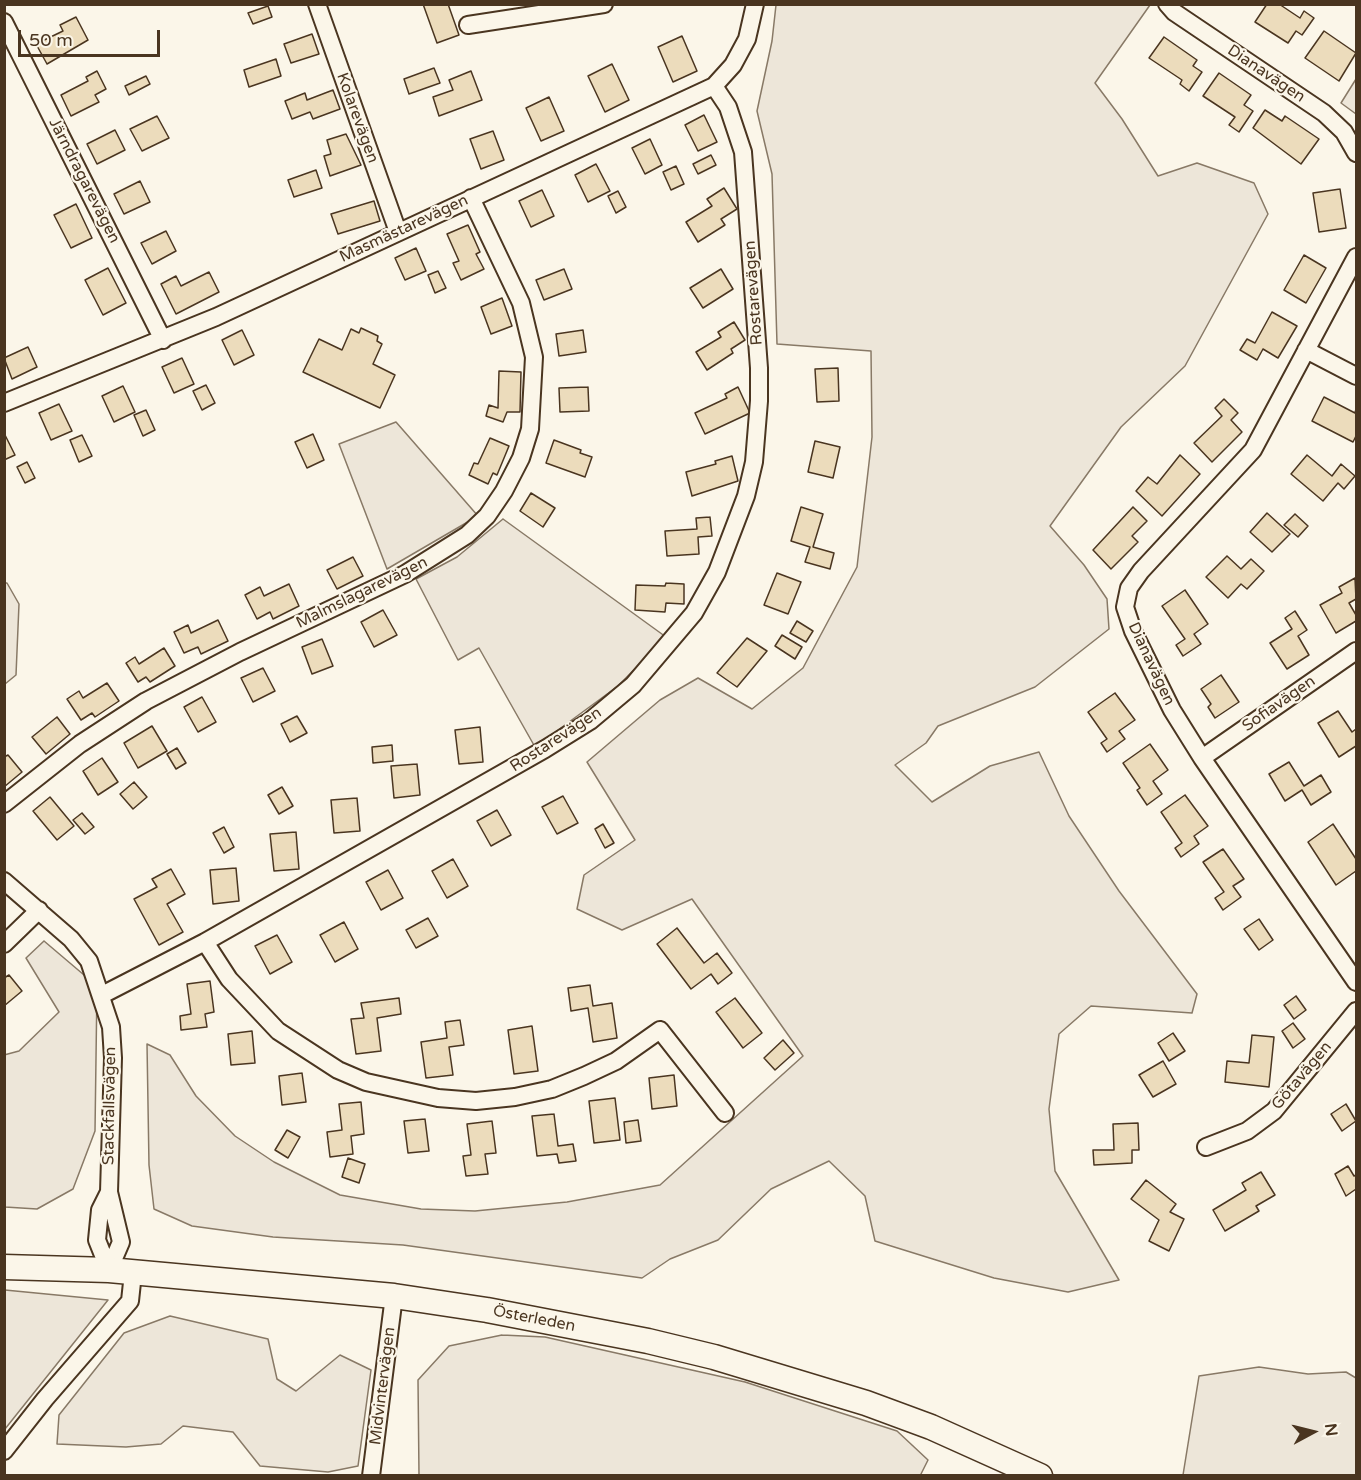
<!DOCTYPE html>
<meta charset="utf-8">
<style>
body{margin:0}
#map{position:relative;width:1361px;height:1480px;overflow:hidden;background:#fbf6e9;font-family:"Varela Round",sans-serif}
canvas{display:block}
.frame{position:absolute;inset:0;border:6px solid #4a3520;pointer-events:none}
.north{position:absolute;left:1283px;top:1402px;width:60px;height:60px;-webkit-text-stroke:4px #fbf6e9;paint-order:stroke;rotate:83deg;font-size:16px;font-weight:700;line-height:24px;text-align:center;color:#4a3520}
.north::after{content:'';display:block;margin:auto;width:21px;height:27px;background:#4a3520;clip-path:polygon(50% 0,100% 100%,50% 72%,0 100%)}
.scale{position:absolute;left:18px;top:30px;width:142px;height:27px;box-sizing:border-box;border:3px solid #4a3520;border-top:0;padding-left:8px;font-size:18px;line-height:21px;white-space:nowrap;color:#4a3520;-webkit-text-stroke:4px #fbf6e9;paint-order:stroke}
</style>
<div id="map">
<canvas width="1361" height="1480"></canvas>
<div class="frame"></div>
<div class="north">N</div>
<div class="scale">50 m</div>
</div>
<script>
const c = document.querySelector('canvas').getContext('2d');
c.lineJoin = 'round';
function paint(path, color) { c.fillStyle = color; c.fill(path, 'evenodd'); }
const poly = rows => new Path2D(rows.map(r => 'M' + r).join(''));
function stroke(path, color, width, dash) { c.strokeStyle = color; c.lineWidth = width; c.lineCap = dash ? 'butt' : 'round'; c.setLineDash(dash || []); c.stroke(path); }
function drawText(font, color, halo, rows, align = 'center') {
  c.font = font + ' "Varela Round",sans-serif'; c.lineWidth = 4.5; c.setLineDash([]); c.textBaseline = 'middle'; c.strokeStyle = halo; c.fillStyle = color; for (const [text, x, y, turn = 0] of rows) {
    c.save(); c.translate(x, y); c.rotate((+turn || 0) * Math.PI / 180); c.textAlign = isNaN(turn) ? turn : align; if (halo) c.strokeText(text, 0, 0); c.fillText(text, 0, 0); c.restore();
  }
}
const green = poly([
 [776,5,1150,5,1095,83,1122,119,1158,176,1197,163,1254,183,1268,214,1185,366,1121,427,1050,526,1084,565,1107,599,1109,629,1035,687,938,726,926,743,895,765,932,802,990,766,1039,752,1069,816,1119,891,1197,994,1192,1013,1091,1006,1059,1034,1049,1109,1055,1171,1119,1280,1068,1292,994,1278,875,1241,865,1196,829,1161,771,1189,718,1240,670,1259,642,1278,403,1245,273,1237,192,1226,154,1209,149,1165,147,1044,170,1055,196,1096,235,1136,274,1162,340,1195,421,1209,475,1211,567,1202,660,1185,803,1056,692,899,622,930,577,909,584,875,635,840,587,762,660,700,698,678,752,709,803,668,857,567,872,437,871,351,777,344,772,174,757,111,772,41,776,5],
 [1356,79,1356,114,1341,103,1356,79],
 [396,422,478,516,387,569,339,444,396,422],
 [503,519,666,637,618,686,535,747,479,648,458,660,416,579,457,557,503,519],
 [5,583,7,583,19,604,16,675,5,684,5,583],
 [44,941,97,986,95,1131,73,1189,37,1209,5,1207,4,1055,19,1051,59,1012,26,958,44,941],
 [5,1290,108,1300,5,1429,4,1290,5,1290],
 [170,1316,268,1339,277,1379,296,1391,340,1355,371,1370,358,1466,328,1472,260,1466,233,1432,183,1426,161,1444,126,1447,57,1444,59,1415,124,1333,170,1316],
 [502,1335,545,1337,745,1382,897,1431,928,1460,920,1476,419,1475,418,1380,449,1346,502,1335],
 [1259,1367,1308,1374,1346,1372,1356,1378,1356,1475,1183,1475,1199,1376,1259,1367]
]);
paint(green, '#ede6d9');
stroke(green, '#887966', 1.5);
const building = poly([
 [423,4,448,4,459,35,437,43,423,4],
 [1267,4,1279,4,1300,18,1304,11,1314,18,1302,35,1296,31,1288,43,1255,22,1267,4],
 [268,6,272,17,253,24,248,13,268,6],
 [76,17,88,40,47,64,36,44,63,31,60,25,76,17],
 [1324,31,1356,53,1339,81,1305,58,1324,31],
 [312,34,319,54,291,63,284,44,312,34],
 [682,36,697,71,673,82,658,47,682,36],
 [1164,37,1197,60,1193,66,1202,72,1189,91,1180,84,1182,80,1149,58,1164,37],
 [276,59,281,76,249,87,244,70,276,59],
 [612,64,629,100,605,112,588,76,612,64],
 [434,68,440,83,409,94,404,79,434,68],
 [97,71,106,89,95,95,99,102,71,116,61,95,88,81,86,77,97,71],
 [471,71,482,100,439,116,433,97,453,90,449,80,471,71],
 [1219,73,1251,95,1244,105,1253,111,1239,132,1229,125,1235,117,1203,96,1219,73],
 [146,76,150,84,129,95,125,86,146,76],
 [333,90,340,109,313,119,310,112,292,119,285,101,305,93,307,100,333,90],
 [549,97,564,131,541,141,526,108,549,97],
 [1265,110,1282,121,1285,116,1319,139,1301,164,1253,128,1265,110],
 [704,115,717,142,698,151,685,125,704,115],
 [157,116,169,138,142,151,130,129,157,116],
 [115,130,125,150,97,164,87,144,115,130],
 [493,131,504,160,481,169,470,139,493,131],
 [346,134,361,165,330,176,324,156,331,154,327,140,346,134],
 [650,139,662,165,645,174,632,148,650,139],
 [711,155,716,165,698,174,693,164,711,155],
 [596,164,610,191,588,202,575,175,596,164],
 [676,166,684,184,671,190,663,172,676,166],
 [316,170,322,188,294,197,288,180,316,170],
 [140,181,150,202,124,214,114,194,140,181],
 [724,188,737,209,721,219,725,225,698,242,686,222,712,206,707,199,724,188],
 [1340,189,1346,228,1319,232,1313,193,1340,189],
 [542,190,554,216,531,227,519,201,542,190],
 [618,191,626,207,616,213,608,196,618,191],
 [374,201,380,221,338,234,331,214,374,201],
 [76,204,92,238,71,248,54,215,76,204],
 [468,225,480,252,476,254,484,269,461,280,453,263,459,261,447,234,468,225],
 [166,231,176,251,152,264,141,243,166,231],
 [416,248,426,271,405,280,395,258,416,248],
 [1304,255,1326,268,1306,303,1284,290,1304,255],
 [108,268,126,303,103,315,85,280,108,268],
 [564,269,572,289,544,300,536,280,564,269],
 [721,269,733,289,703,308,690,288,721,269],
 [438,271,446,288,435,293,428,275,438,271],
 [209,272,219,292,176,314,161,284,176,276,181,286,209,272],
 [502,298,512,326,491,334,481,307,502,298],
 [1272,312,1297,326,1278,358,1263,349,1257,360,1240,350,1247,339,1255,343,1272,312],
 [734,322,745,340,731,349,733,353,707,370,696,352,721,337,718,332,734,322],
 [361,328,378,336,377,341,382,344,373,364,395,375,380,408,303,372,319,339,342,350,351,329,359,333,361,328],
 [242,330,254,355,234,365,222,340,242,330],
 [583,330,586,352,559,356,556,334,583,330],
 [28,347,37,367,12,379,4,358,28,347],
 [182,358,194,384,174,393,162,367,182,358],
 [838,368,839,401,817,402,815,369,838,368],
 [499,371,521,372,520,412,507,412,503,422,486,416,489,405,498,408,499,371],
 [206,385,215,403,202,410,193,391,206,385],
 [123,386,135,412,114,422,102,396,123,386],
 [588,387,589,411,560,412,559,388,588,387],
 [738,387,750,413,705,434,695,413,727,398,725,394,738,387],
 [1324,397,1355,413,1356,409,1356,436,1353,442,1312,421,1324,397],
 [1224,399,1238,413,1231,420,1242,432,1212,462,1194,443,1222,416,1215,408,1224,399],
 [59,404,72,431,51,440,39,413,59,404],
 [146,410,155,430,143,436,134,415,146,410],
 [4,433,15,455,4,460,4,433],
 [313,434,324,460,307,468,295,442,313,434],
 [82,435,92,456,79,462,70,440,82,435],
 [490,438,509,446,497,475,493,473,488,484,469,475,474,463,478,464,490,438],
 [554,440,581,450,580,453,592,457,585,477,546,463,554,440],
 [815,441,840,447,833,478,808,472,815,441],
 [1180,455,1200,474,1162,516,1136,491,1148,477,1157,484,1180,455],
 [1307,455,1332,476,1341,464,1355,476,1344,489,1338,483,1323,501,1291,474,1307,455],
 [732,456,738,481,692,496,686,472,716,464,715,461,732,456],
 [27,462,35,478,25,483,17,467,27,462],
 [531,493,555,508,543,527,520,511,531,493],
 [801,507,823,514,813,547,834,553,830,569,805,562,810,547,791,541,801,507],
 [1133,507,1147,521,1132,536,1138,542,1111,569,1093,550,1133,507],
 [1267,513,1290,534,1272,552,1250,532,1267,513],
 [1295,514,1308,526,1298,537,1284,525,1295,514],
 [710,517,712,536,698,537,699,554,667,556,665,531,697,529,696,518,710,517],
 [1227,556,1241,569,1251,559,1264,571,1247,589,1241,584,1228,598,1206,577,1227,556],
 [353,557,363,576,337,589,327,570,353,557],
 [777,573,801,582,788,614,764,605,777,573],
 [1355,578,1356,599,1349,603,1356,615,1356,621,1336,633,1320,605,1342,593,1339,587,1355,578],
 [666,583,684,584,684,604,666,603,665,612,635,610,636,585,665,586,666,583],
 [289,584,299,606,273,619,270,612,257,619,245,595,260,587,264,596,289,584],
 [1185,590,1208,624,1194,634,1201,644,1183,656,1176,645,1185,639,1162,606,1185,590],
 [383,610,397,635,374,647,361,622,383,610],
 [1295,611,1307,630,1298,636,1309,655,1287,669,1270,643,1292,629,1285,618,1295,611],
 [218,620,228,641,201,654,198,647,184,653,174,632,188,625,191,633,218,620],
 [797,621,813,631,806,642,790,633,797,621],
 [782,635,802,647,795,659,775,646,782,635],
 [747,638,767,651,737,687,717,673,747,638],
 [322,639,333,666,312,674,302,647,322,639],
 [164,648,175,666,150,682,146,677,138,682,126,663,135,657,139,664,164,648],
 [263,668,275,691,253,702,241,678,263,668],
 [1221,675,1239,702,1215,718,1208,707,1211,704,1201,689,1221,675],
 [107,683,119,701,95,717,92,713,81,720,67,699,79,691,83,698,107,683],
 [1115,693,1135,720,1119,731,1125,739,1107,752,1101,743,1107,739,1088,712,1115,693],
 [202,697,216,722,198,732,184,707,202,697],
 [1338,711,1352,732,1356,729,1356,746,1339,757,1318,723,1338,711],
 [297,716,307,733,290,742,281,724,297,716],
 [57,717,70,734,46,754,32,737,57,717],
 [152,726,167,751,138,768,124,743,152,726],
 [480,727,483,762,459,764,455,730,480,727],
 [1150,744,1168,770,1153,781,1162,794,1147,805,1137,790,1140,788,1123,763,1150,744],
 [392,745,393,761,373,763,372,747,392,745],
 [177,748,186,763,176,769,167,754,177,748],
 [8,755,22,772,4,787,4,757,8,755],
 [102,758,118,782,98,795,83,771,102,758],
 [1289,762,1304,786,1321,775,1331,792,1311,805,1302,790,1285,801,1269,774,1289,762],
 [417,764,420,795,394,798,391,766,417,764],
 [134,782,147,797,133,809,120,794,134,782],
 [282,787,293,806,279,814,268,795,282,787],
 [1185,795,1208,826,1194,836,1199,844,1181,857,1175,848,1182,843,1161,812,1185,795],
 [563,796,578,823,557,834,542,807,563,796],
 [50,797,74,826,57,840,33,811,50,797],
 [357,798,360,831,334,833,331,800,357,798],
 [497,810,511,835,491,846,477,821,497,810],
 [82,813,94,827,85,834,73,820,82,813],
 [603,824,614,843,605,848,595,829,603,824],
 [1333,824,1356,859,1356,871,1336,885,1308,842,1333,824],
 [224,827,234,847,224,853,213,833,224,827],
 [296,832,299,869,274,871,270,834,296,832],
 [1223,849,1244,879,1233,886,1241,897,1223,910,1215,898,1224,892,1203,862,1223,849],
 [453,859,468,886,447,898,432,871,453,859],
 [236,868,239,901,213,904,210,870,236,868],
 [171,869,185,894,167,904,183,932,159,945,134,899,157,887,152,879,171,869],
 [388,870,403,898,381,910,366,882,388,870],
 [428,918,438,936,416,948,406,930,428,918],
 [1259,919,1273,940,1259,950,1244,929,1259,919],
 [344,922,358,949,335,962,320,935,344,922],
 [677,928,704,963,717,953,732,973,718,984,711,974,691,989,657,944,677,928],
 [277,935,292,962,270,974,255,946,277,935],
 [9,975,22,991,4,1006,4,978,9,975],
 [210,981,214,1012,205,1014,207,1027,181,1030,180,1016,191,1014,187,984,210,981],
 [590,985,593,1006,612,1003,617,1038,593,1042,588,1008,571,1011,568,988,590,985],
 [1296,996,1306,1010,1294,1019,1284,1005,1296,996],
 [399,998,401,1014,377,1018,381,1051,356,1054,351,1019,364,1018,361,1003,399,998],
 [735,998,762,1033,743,1048,716,1012,735,998],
 [460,1020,464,1045,449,1047,453,1075,426,1078,421,1042,447,1038,445,1022,460,1020],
 [1293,1023,1305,1039,1293,1048,1282,1031,1293,1023],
 [532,1026,538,1071,514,1074,508,1030,532,1026],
 [252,1031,255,1063,231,1065,228,1034,252,1031],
 [1173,1033,1185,1051,1169,1061,1158,1043,1173,1033],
 [1252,1035,1274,1037,1269,1087,1225,1082,1227,1061,1249,1063,1252,1035],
 [783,1040,794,1053,775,1070,764,1058,783,1040],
 [1163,1061,1176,1084,1153,1097,1139,1075,1163,1061],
 [302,1073,306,1102,282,1105,279,1076,302,1073],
 [674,1075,677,1106,652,1109,649,1078,674,1075],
 [615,1098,620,1140,594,1143,589,1101,615,1098],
 [361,1102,364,1134,351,1136,353,1154,330,1157,327,1132,342,1130,339,1104,361,1102],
 [1346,1104,1356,1121,1342,1131,1331,1114,1346,1104],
 [554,1114,558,1146,573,1144,576,1161,559,1163,557,1154,537,1156,532,1116,554,1114],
 [425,1119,429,1151,408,1153,404,1121,425,1119],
 [638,1120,641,1141,626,1143,624,1122,638,1120],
 [492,1121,496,1153,485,1154,488,1174,466,1176,463,1156,471,1155,467,1124,492,1121],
 [1138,1123,1139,1150,1132,1150,1132,1163,1094,1165,1093,1150,1114,1150,1113,1124,1138,1123],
 [287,1130,300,1137,288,1158,275,1150,287,1130],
 [348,1158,365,1164,359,1183,342,1177,348,1158],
 [1348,1166,1354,1176,1356,1175,1356,1189,1346,1196,1335,1174,1348,1166],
 [1261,1172,1275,1195,1256,1206,1259,1211,1225,1231,1213,1210,1246,1190,1242,1183,1261,1172],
 [1146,1180,1176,1204,1170,1212,1184,1219,1169,1251,1149,1241,1159,1220,1131,1199,1146,1180]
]);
paint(building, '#ecdcbc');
stroke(building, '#4a3520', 1.5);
const street = poly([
 [317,4,398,232],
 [1167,4,1174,12,1324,113,1344,132,1356,153],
 [4,22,163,340],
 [468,25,604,4],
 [1356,257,1253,450,1141,571,1129,588,1125,607,1133,631,1172,710,1202,758,1356,982],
 [1306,350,1356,376],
 [4,403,216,317,714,86,733,65,747,39,755,4],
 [1202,758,1356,651],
 [4,804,80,744,146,701,240,652,405,574,467,535,487,516,504,491,521,458,530,429,534,357,521,303,471,198],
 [4,881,71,939,89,961,111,1027,113,1058,109,1192,121,1242,109,1270],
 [205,942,229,979,278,1031,338,1070,366,1082,438,1098,476,1101,515,1097,552,1089,584,1076,616,1061,660,1030,725,1113],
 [4,944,39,910],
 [102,995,205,942,545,749,590,721,633,685,694,613,717,572,746,496,754,462,759,401,759,368,743,152,728,107,714,86],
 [1206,1147,1247,1131,1274,1111,1356,1011],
 [109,1192,100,1210,97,1240,109,1270],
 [4,1451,45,1399,130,1301,133,1273],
 [371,1476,394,1296]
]);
const secondary = poly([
 [4,1267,109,1270,394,1296,487,1310,648,1341,714,1357,866,1403,931,1427,1040,1476]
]);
stroke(street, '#4a3520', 20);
stroke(secondary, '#4a3520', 27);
stroke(street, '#fbf6e9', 16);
stroke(secondary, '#fbf6e9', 24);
drawText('16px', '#4a3520', '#fbf6e9', [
 ["Dianavägen",1266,74,34],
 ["Kolarevägen",357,118,70],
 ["Järndragarevägen",84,181,63],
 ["Masmästarevägen",404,229,-25],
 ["Rostarevägen",754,293,-94],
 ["Malmslagarevägen",362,593,-26],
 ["Dianavägen",1151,664,65],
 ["Sofiavägen",1279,704,-35],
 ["Rostarevägen",556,740,-33],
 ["Götavägen",1302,1076,-50],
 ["Stackfallsvägen",110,1106,-89],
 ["Österleden",534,1319,11],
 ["Midvintervägen",383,1386,-83]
]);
</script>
